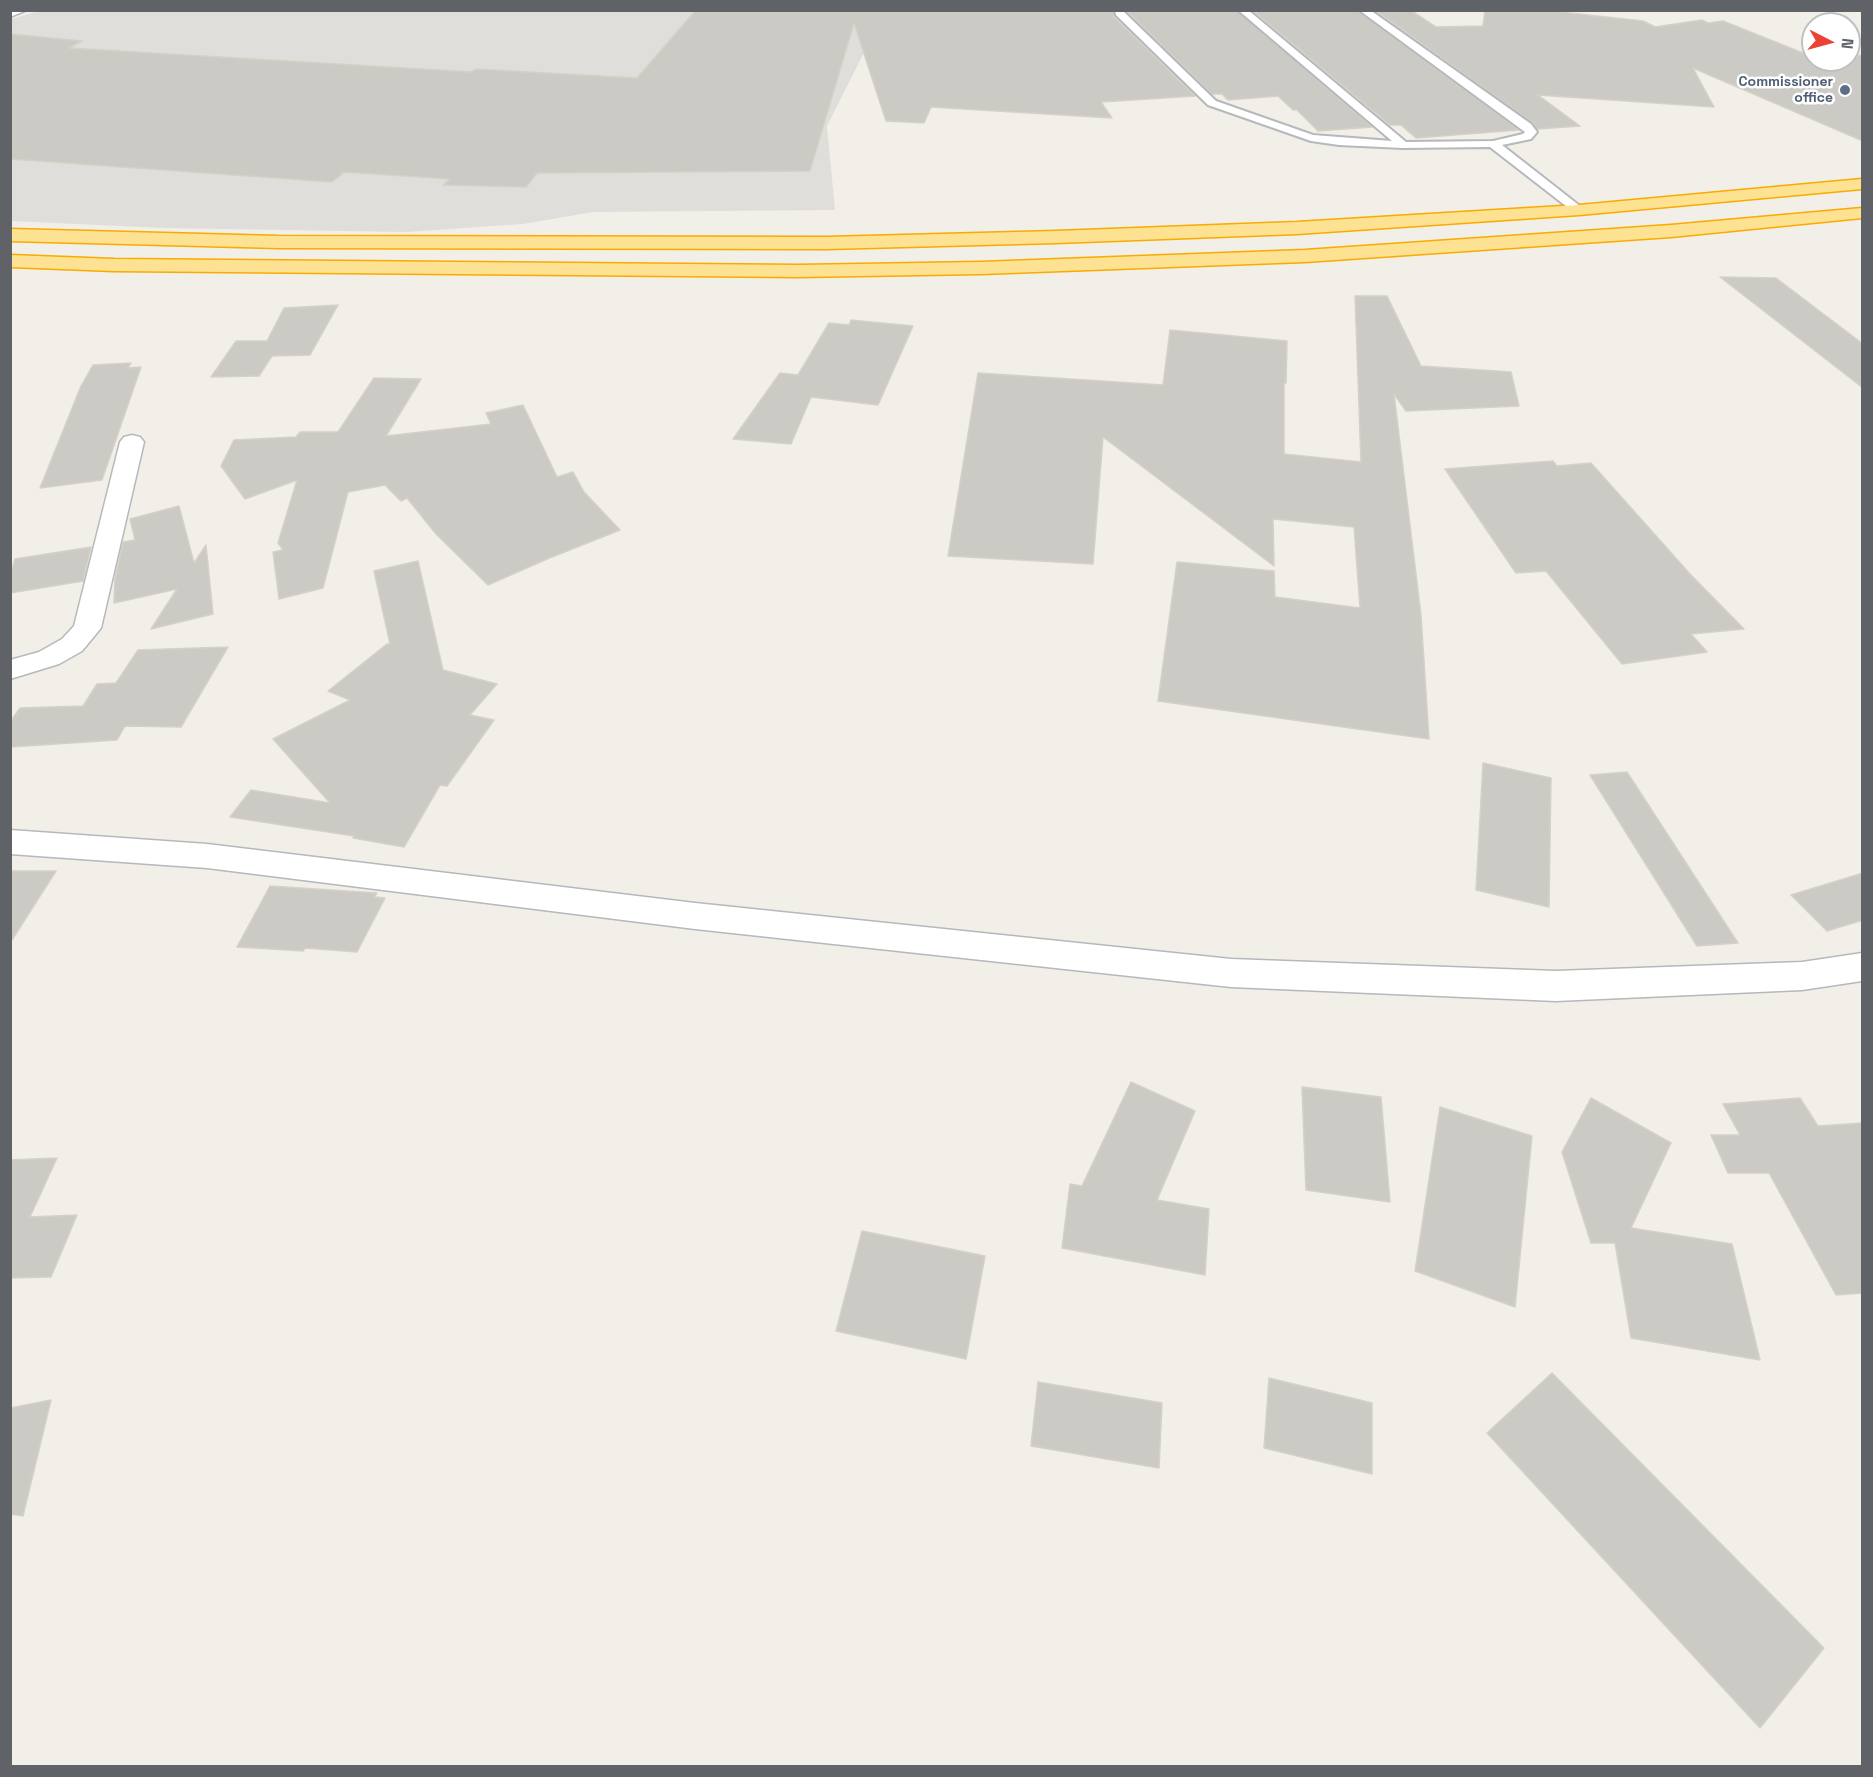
<!DOCTYPE html>
<style>
body{margin:0}
#map{position:relative;width:1873px;height:1777px;overflow:hidden;background:#f1efe8;font-family:"Space Grotesk",sans-serif}
canvas{display:block}
.frame{position:absolute;inset:0;border:12px solid #5f6368;pointer-events:none}
.north{position:absolute;left:1801px;top:12px;width:60px;height:60px;box-sizing:border-box;background:#fff;border:2px solid #bfc1c3;border-radius:50%;rotate:96deg;font-size:16px;font-weight:700;line-height:24px;text-align:center;color:#5f6368}
.north::after{content:'';display:block;margin:auto;width:21px;height:27px;background:#ea4335;clip-path:polygon(50% 0,100% 100%,50% 72%,0 100%)}
</style>
<div id="map">
<canvas width="1873" height="1777"></canvas>
<div class="frame"></div>
<div class="north">N</div>
</div>
<script>
const c = document.querySelector('canvas').getContext('2d');
c.lineJoin = 'round';
function paint(path, color) { c.fillStyle = color; c.fill(path, 'evenodd'); }
const poly = rows => new Path2D(rows.map(r => 'M' + r).join(''));
function stroke(path, color, width, dash) { c.strokeStyle = color; c.lineWidth = width; c.lineCap = dash ? 'butt' : 'round'; c.setLineDash(dash || []); c.stroke(path); }
function drawText(font, color, halo, rows, align = 'center') {
  c.font = font + ' "Space Grotesk",sans-serif'; c.lineWidth = 5; c.setLineDash([]); c.textBaseline = 'middle'; c.strokeStyle = halo; c.fillStyle = color; for (const [text, x, y, turn = 0] of rows) {
    c.save(); c.translate(x, y); c.rotate((+turn || 0) * Math.PI / 180); c.textAlign = isNaN(turn) ? turn : align; if (halo) c.strokeText(text, 0, 0); c.fillText(text, 0, 0); c.restore();
  }
}
paint(poly([
 [40,11,885,11,827,126,835,210,593,212,523,224,406,232,164,228,11,221,11,19]
]), '#e0deda');
const building = poly([
 [696,10,1113,10,1114,17,1195,96,1101,102,1112,118,931,107,924,123,886,121,854,23,810,171,537,173,526,187,443,185,450,179,344,172,332,182,10,159,10,34,82,41,69,48,472,72,475,69,637,78,696,10],
 [1126,10,1236,10,1372,127,1318,131,1297,110,1293,110,1278,96,1228,100,1222,94,1212,94,1126,10],
 [1252,10,1357,10,1519,130,1416,138,1401,125,1390,125,1252,10],
 [1375,10,1410,10,1436,27,1483,26,1485,10,1542,10,1643,21,1655,27,1702,20,1708,23,1723,21,1813,57,1813,60,1849,60,1849,57,1863,55,1863,141,1693,68,1714,107,1538,95,1580,126,1538,129,1532,122,1375,10],
 [1720,277,1776,278,1863,344,1863,388,1720,277],
 [1355,296,1387,296,1421,366,1511,372,1519,406,1406,411,1394,394,1421,615,1429,739,1158,701,1177,562,1274,571,1275,597,1360,608,1354,527,1273,519,1274,566,1103,437,1093,564,948,556,978,373,1163,385,1170,330,1287,341,1286,383,1284,383,1284,454,1361,462,1355,296],
 [338,305,310,355,272,356,259,376,211,377,236,341,267,341,284,308,338,305],
 [851,320,913,326,878,405,811,397,791,444,733,439,780,373,798,375,829,323,849,325,851,320],
 [131,363,128,368,141,367,102,480,40,488,81,386,93,365,131,363],
 [374,378,421,379,386,436,491,424,486,413,523,405,557,477,573,472,584,492,620,530,547,559,488,585,436,534,407,498,401,501,385,485,348,492,323,588,279,599,273,552,283,550,278,543,297,480,245,499,221,466,234,440,296,437,300,432,338,432,374,378],
 [1553,461,1557,466,1591,463,1690,574,1744,629,1691,634,1707,652,1622,664,1546,571,1516,573,1445,469,1553,461],
 [179,506,194,563,206,545,213,614,151,629,177,589,114,603,115,579,123,542,135,540,130,519,179,506],
 [91,547,83,581,10,593,10,576,15,559,91,547],
 [418,561,443,670,497,684,470,715,494,720,447,786,440,785,404,847,353,838,354,836,230,817,251,790,330,803,273,739,350,700,328,691,387,644,390,644,374,571,418,561],
 [228,647,181,727,125,726,117,740,10,747,10,722,20,708,83,706,97,684,116,683,138,650,228,647],
 [1483,763,1551,778,1549,907,1476,890,1483,763],
 [1627,772,1738,943,1697,946,1590,775,1627,772],
 [10,871,56,871,10,943,10,871],
 [1863,873,1863,920,1827,931,1791,895,1863,873],
 [270,886,377,893,374,897,385,898,357,952,305,948,303,951,237,947,270,886],
 [1131,1082,1195,1111,1157,1200,1209,1209,1205,1275,1062,1248,1070,1184,1082,1186,1131,1082],
 [1302,1087,1381,1097,1390,1202,1306,1190,1302,1087],
 [1591,1098,1671,1143,1631,1228,1732,1244,1760,1360,1631,1338,1615,1243,1591,1243,1562,1152,1591,1098],
 [1800,1098,1818,1126,1863,1123,1863,1293,1836,1295,1769,1173,1728,1173,1711,1135,1740,1135,1723,1104,1800,1098],
 [1440,1107,1532,1136,1515,1307,1415,1271,1440,1107],
 [57,1158,30,1217,77,1215,51,1277,10,1278,10,1160,57,1158],
 [862,1231,985,1256,966,1359,836,1331,862,1231],
 [1552,1373,1824,1648,1760,1728,1487,1433,1552,1373],
 [1269,1378,1372,1403,1372,1474,1264,1448,1269,1378],
 [1038,1382,1162,1403,1159,1468,1031,1446,1038,1382],
 [51,1400,23,1516,10,1514,10,1408,51,1400]
]);
paint(building, '#cccac5');
stroke(building, '#d6d1c6', 1.5);
const lane = poly([
 [1115,10,1124,10,1124,12,1216,101,1313,135,1392,141,1238,10,1248,10,1406,142,1493,141,1523,134,1525,132,1359,10,1370,10,1531,124,1537,132,1531,139,1502,145,1585,210,1579,214,1575,213,1490,147,1403,148,1339,145,1311,141,1208,105,1116,15,1115,10]
]);
const street = poly([
 [10,10,27,10,10,17,10,10],
 [132,435,140,437,144,442,101,628,82,651,59,664,10,679,10,660,39,652,62,639,74,626,120,442,124,437,132,435],
 [10,830,207,844,695,903,1231,959,1556,971,1802,962,1862,953,1862,981,1802,990,1556,1001,1231,987,695,929,207,868,10,854,10,830]
]);
const highway = poly([
 [1862,179,1862,189,1579,215,1297,234,1056,243,827,249,279,248,10,241,10,229,279,236,827,237,1056,231,1297,222,1579,205,1862,179],
 [1862,208,1862,218,1671,237,1305,262,981,274,799,277,114,271,10,267,10,255,114,259,799,265,981,262,1305,250,1671,225,1862,208]
]);
stroke(lane, '#b5b8bc', 4);
stroke(street, '#b5b8bc', 3);
stroke(highway, '#f9ab00', 3);
paint(lane, '#fff');
paint(street, '#fff');
paint(highway, '#fde293');
for (const [x, y, r, color] of [
 [1845,90,6,"#5c6f8a"]
]) { const dot = new Path2D(); dot.arc(x, y, r, 0, 2 * Math.PI); c.fillStyle = color; c.fill(dot); stroke(dot, '#fff', 2); }
drawText('bold 14px', '#4e5e75', '#fff', [
 ["Commissioner",1833,82],
 ["office",1833,98]
], 'right');
</script>
